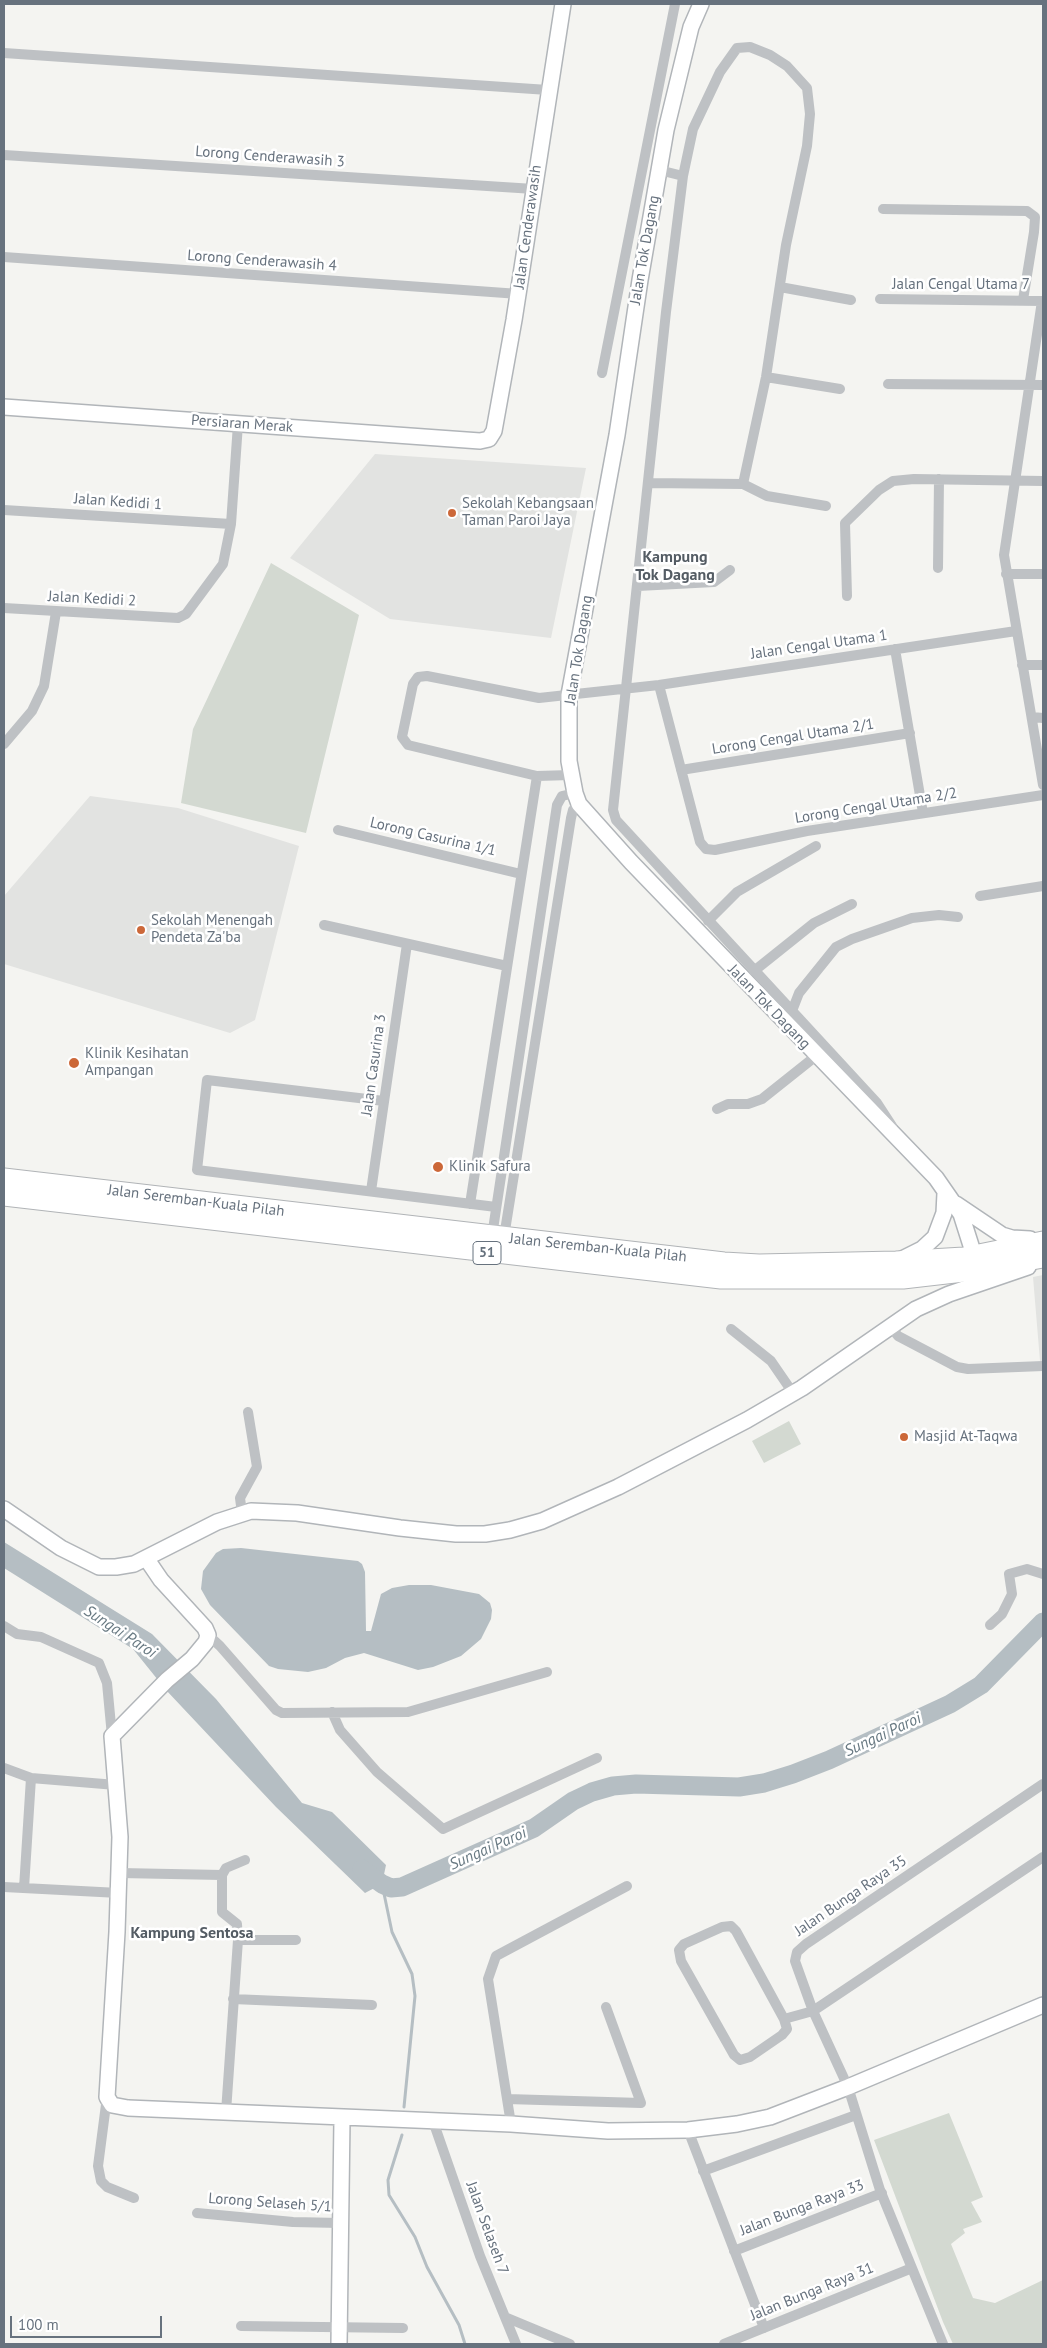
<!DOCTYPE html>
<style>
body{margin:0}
#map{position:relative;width:1047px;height:2348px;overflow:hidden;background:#f4f4f1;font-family:"PT Sans",sans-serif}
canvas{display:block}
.frame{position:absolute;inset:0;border:5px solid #67727e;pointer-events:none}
.scale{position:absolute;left:10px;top:2316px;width:152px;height:22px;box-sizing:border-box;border:2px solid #67727e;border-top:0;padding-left:6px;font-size:15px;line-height:18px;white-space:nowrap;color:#67727e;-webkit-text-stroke:4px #fff;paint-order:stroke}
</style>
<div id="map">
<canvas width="1047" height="2348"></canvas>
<div class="frame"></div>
<div class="scale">100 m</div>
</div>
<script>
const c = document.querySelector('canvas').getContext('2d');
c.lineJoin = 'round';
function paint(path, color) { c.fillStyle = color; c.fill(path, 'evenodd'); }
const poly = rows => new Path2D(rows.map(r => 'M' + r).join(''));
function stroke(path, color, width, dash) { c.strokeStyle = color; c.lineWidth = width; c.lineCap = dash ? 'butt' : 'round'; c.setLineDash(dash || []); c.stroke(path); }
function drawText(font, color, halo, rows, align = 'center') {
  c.font = font + ' "PT Sans",sans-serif'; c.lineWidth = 5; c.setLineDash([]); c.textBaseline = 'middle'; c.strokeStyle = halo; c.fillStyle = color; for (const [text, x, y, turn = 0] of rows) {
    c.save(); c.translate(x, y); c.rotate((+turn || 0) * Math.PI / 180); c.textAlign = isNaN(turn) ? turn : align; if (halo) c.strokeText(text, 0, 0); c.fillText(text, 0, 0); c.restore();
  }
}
paint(poly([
 [375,454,586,468,551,638,390,619,290,558],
 [90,796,178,808,299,846,255,1020,230,1033,4,964,4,896],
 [1043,1275,1043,1361,1040,1361,1033,1277]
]), '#e2e3e1');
paint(poly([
 [271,563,359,615,306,833,181,803,193,729],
 [789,1421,801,1444,764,1463,752,1441],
 [949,2113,983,2197,971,2202,982,2222,963,2229,965,2233,951,2244,973,2298,995,2303,1043,2280,1043,2344,953,2344,943,2322,874,2140]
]), '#d3d9d1');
paint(poly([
 [4,1542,152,1634,216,1699,302,1803,332,1812,386,1865,382,1884,365,1893,276,1807,166,1690,133,1649,4,1568],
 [241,1548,358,1561,362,1564,365,1572,366,1631,371,1631,381,1594,392,1588,409,1585,431,1585,479,1594,490,1603,492,1610,491,1619,481,1639,461,1656,433,1667,418,1670,364,1653,345,1658,326,1668,308,1672,278,1669,269,1666,210,1605,201,1589,203,1571,216,1553,223,1549]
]), '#b5bec3');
stroke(poly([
 [382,1884,392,1932,412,1974,415,1996,404,2107],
 [402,2135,388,2180,389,2195,415,2237,427,2267,459,2325,465,2344]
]), '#b5bec3', 3);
stroke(poly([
 [362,1869,382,1884,391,1888,402,1887,534,1828,573,1801,592,1792,613,1786,636,1784,739,1787,764,1783,793,1774,829,1760,950,1704,981,1685,1043,1622]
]), '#b5bec3', 19);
const secondary = poly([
 [701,4,691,27,666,130,640,280,617,435,569,695,569,761,575,793,579,804,631,862,936,1178,961,1214,974,1255,973,1265],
 [4,407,480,441,489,439,494,431,514,320,563,4],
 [956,1204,1002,1235,1012,1238,1030,1239],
 [902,1259,922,1249,935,1237,944,1213,945,1193],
 [4,1509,61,1548,99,1567,116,1567,134,1564,217,1522,251,1511,297,1513,400,1528,456,1534,485,1534,510,1530,542,1521,618,1487,747,1420,802,1388,916,1309,949,1294,1028,1267],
 [146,1558,161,1580,205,1628,208,1635,206,1642,192,1659,167,1680,112,1736,120,1837,117,1932,107,2097,112,2105,128,2108,511,2124,608,2131,688,2130,737,2124,770,2117,848,2087,1043,2005],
 [339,2344,342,2119]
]);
const highway = poly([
 [4,1178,724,1262,759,1264,896,1261,964,1257,1043,1241],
 [4,1196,721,1279,903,1279,972,1271,1043,1258]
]);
stroke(secondary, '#b1b5b9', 18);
stroke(highway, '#b1b4b7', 21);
stroke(poly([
 [4,53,548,90],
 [4,155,534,189],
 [659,170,683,176],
 [883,209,1027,211,1035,217,1034,232,1023,300],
 [4,257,519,294],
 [780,287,851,300],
 [880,299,1043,301],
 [1042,301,1004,555,1043,785],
 [602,373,675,4],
 [766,377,840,389],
 [888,384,1043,385],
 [648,483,743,484,767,496,826,506],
 [743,484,766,377,786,245,807,146,810,114,807,88,787,66,770,55,750,47,737,48,720,72,693,129,683,176,666,312,613,810,616,820,877,1103,892,1126],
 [4,510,231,524],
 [938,568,939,479],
 [1006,574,1043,574],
 [638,586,714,582,730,570],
 [847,596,845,523,879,490,893,481,914,479,1043,481],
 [4,608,178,618,186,614,223,564,231,524,238,424],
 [895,649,923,813],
 [1022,665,1043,665],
 [659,685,700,842,706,849,715,850,807,831,1043,795],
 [1032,717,1043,718],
 [4,744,32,711,44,686,56,612],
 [681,770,910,733],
 [571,775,537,776,408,745,402,737,413,684,418,677,427,676,539,698,659,685,1016,631],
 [338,830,521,874],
 [980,896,1043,886],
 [708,921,737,892,816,846],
 [324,925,507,966],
 [754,971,814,923,852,904],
 [792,1011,799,993,836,947,852,939,912,918,939,915,958,917],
 [384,1101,207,1080,197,1170,496,1207],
 [717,1109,728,1104,748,1104,762,1099,816,1056],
 [371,1191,407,944],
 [470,1204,537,776],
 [492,1236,557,805,562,796,575,793],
 [504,1237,571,818,573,810,579,804],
 [891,1327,898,1336,957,1367,968,1369,1043,1366],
 [731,1329,771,1361,793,1393],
 [242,1513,240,1498,257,1467,248,1412],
 [990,1625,1002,1614,1012,1594,1009,1574,1027,1569,1043,1574],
 [4,1626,17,1634,41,1637,99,1663,107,1683,112,1736],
 [208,1635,220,1646,276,1710,282,1713,408,1712,547,1672],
 [332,1712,340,1730,377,1772,443,1829,597,1758],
 [4,1768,31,1778,116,1785],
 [120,1873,222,1875],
 [4,1887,119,1893],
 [24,1888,31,1778],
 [238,1940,296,1940],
 [233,1999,372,2005],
 [784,2019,787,2029,782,2035,750,2057,740,2060,734,2055,681,1961,679,1950,684,1944,722,1927,731,1926,736,1931,784,2019,813,2011,1043,1857],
 [107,2097,98,2166,101,2181,107,2187,134,2198],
 [507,2099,641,2103,606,2007],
 [226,2112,238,1940,237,1924,222,1912,222,1875,226,1868,245,1860],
 [433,2121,480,2256,516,2344],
 [511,2124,488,1979,496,1956,627,1886],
 [688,2130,764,2328],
 [703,2171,856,2115],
 [197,2213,293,2222,340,2223],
 [734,2251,882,2193],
 [505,2317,570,2344],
 [241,2326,403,2328],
 [724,2344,912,2268],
 [943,2344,880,2190,848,2087,813,2011,795,1961,797,1952,806,1944,1043,1784]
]), '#bec1c4', 10);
stroke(secondary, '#fff', 15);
stroke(highway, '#fff', 19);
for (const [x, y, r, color] of [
 [452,513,5,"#cc6839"],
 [141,930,5,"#cc6839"],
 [74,1063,6,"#cc6839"],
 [438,1167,6,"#cc6839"],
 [904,1437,5,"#cc6839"]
]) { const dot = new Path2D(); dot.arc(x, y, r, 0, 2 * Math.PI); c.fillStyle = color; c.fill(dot); stroke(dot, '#fff', 2); }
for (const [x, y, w] of [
 [487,1253,28]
]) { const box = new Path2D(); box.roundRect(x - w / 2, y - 11.5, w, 23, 4); c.fillStyle = '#fff'; c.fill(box); stroke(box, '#67727e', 1); }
drawText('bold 14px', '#67727e', null, [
 ["51",487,1253]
]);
drawText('15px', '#67727e', '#fff', [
 ["Lorong Cenderawasih 3",270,157,4],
 ["Jalan Cenderawasih",528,227,-82],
 ["Jalan Tok Dagang",645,250,-80],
 ["Lorong Cenderawasih 4",262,261,4],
 ["Jalan Cengal Utama 7",961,285],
 ["Persiaran Merak",242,424,4],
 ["Jalan Kedidi 1",118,502,4],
 ["Jalan Kedidi 2",92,599,3],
 ["Jalan Cengal Utama 1",819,645,-8],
 ["Jalan Tok Dagang",579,650,-81],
 ["Lorong Cengal Utama 2/1",793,737,-9],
 ["Lorong Cengal Utama 2/2",876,806,-9],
 ["Lorong Casurina 1/1",433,837,13],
 ["Jalan Tok Dagang",769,1007,46],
 ["Jalan Casurina 3",374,1065,-82],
 ["Jalan Seremban-Kuala Pilah",196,1201,7],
 ["Jalan Seremban-Kuala Pilah",598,1248,6],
 ["Jalan Bunga Raya 35",851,1896,-34],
 ["Lorong Selaseh 5/1",270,2203,4],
 ["Jalan Bunga Raya 33",802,2208,-21],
 ["Jalan Selaseh 7",487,2228,70],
 ["Jalan Bunga Raya 31",812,2292,-22]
]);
drawText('15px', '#67727e', '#fff', [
 ["Sekolah Kebangsaan",462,504],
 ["Taman Paroi Jaya",462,521],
 ["Sekolah Menengah",151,921],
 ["Pendeta Za'ba",151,938],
 ["Klinik Kesihatan",85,1054],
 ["Ampangan",85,1071],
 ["Klinik Safura",449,1167],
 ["Masjid At-Taqwa",914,1437]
], 'left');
drawText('bold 16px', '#545c64', '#fff', [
 ["Kampung",675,557],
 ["Tok Dagang",675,575],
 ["Kampung Sentosa",192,1933]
]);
drawText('italic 16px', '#687982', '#fff', [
 ["Sungai Paroi",120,1632,33],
 ["Sungai Paroi",883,1735,-25],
 ["Sungai Paroi",488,1849,-24]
]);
</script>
